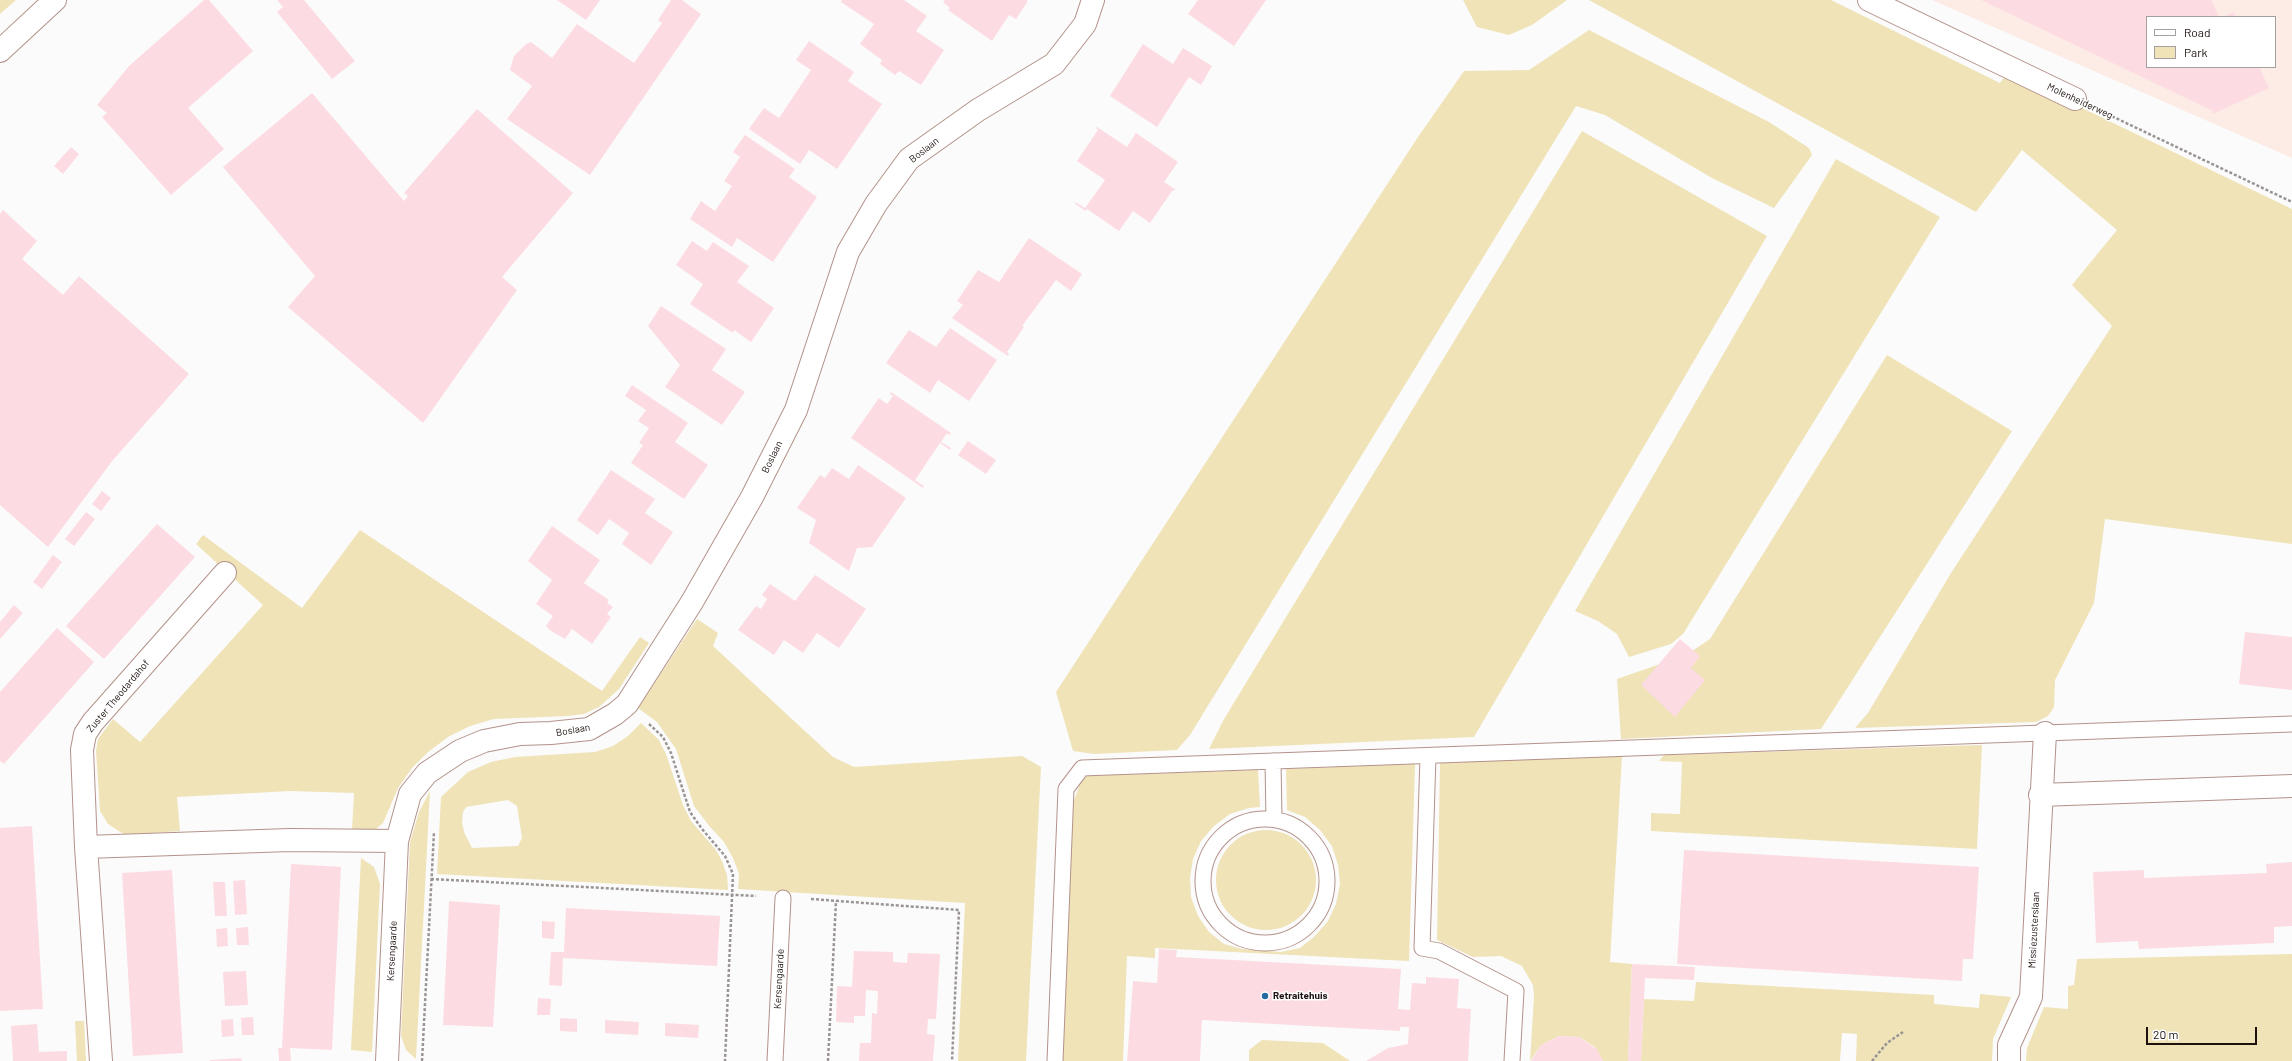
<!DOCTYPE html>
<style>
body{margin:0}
#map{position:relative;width:2292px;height:1061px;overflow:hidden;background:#fbfbfb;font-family:Barlow,sans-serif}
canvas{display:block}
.legend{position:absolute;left:2146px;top:16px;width:130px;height:52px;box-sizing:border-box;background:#fff;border:1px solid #a5a09f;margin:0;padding:5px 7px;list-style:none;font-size:12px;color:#1e120f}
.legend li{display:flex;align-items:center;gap:8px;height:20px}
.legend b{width:20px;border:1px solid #a5a09f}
.scale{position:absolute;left:2146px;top:1027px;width:111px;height:18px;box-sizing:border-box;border:2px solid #1e120f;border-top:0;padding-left:5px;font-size:12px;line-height:14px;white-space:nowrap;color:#1e120f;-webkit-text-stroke:3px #fff;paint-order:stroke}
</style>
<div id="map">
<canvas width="2292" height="1061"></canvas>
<ul class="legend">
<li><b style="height:5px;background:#fff"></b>Road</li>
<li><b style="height:11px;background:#efe3b7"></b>Park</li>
</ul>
<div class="scale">20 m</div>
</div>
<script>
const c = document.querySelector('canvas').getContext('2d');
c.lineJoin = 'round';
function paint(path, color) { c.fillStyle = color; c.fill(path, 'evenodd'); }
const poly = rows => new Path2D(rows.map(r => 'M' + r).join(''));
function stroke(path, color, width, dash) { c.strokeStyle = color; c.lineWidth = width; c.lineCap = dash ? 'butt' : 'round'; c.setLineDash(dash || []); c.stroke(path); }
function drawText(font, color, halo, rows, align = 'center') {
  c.font = font + ' Barlow,sans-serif'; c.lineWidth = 3; c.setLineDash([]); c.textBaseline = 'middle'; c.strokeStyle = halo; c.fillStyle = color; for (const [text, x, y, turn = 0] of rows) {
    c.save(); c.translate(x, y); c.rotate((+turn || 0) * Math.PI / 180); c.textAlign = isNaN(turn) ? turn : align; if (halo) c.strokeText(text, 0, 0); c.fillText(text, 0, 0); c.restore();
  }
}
paint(poly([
 [1932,0,2292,0,2292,158],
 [2147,17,2275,17,2275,67,2147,67]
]), '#fdebe6');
paint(poly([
 [0,0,16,0,0,14],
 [1463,0,1567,0,1532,25,1509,35,1477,27],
 [1589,0,1831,0,2000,83,2005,76,2030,83,2292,209,2292,544,2105,519,2094,603,2055,680,2054,707,2048,716,2036,722,1855,728,1868,713,1951,573,2112,326,2072,285,2117,230,2022,150,1976,212],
 [1589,30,1769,122,1809,148,1812,155,1774,208,1712,178,1605,115,1576,106,1190,735,1177,750,1094,754,1073,751,1056,692,1418,137,1464,71,1529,70],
 [1582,131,1767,236,1474,737,1209,749,1224,719],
 [1836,159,1940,217,1683,634,1671,644,1629,657,1617,634,1598,621,1575,611],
 [1887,355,2012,431,1821,729,1621,739,1617,679,1686,655,1710,639],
 [360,530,602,691,640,637,649,643,619,689,599,707,584,714,568,716,494,719,470,726,448,737,428,752,412,768,398,788,383,823,375,830,352,830,354,793,290,791,177,797,180,831,125,835,108,824,100,811,96,751,98,739,113,719,140,742,263,605,196,544,203,535,302,608],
 [697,619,718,633,713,646,833,757,854,767,1022,756,1041,767,1026,1061,958,1061,965,903,738,889,739,874,733,858,724,842,710,827,694,806,676,749,657,722,638,708],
 [641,723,659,740,666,754,683,805,691,821,716,850,722,861,727,875,728,890,437,874,441,797,468,772,491,762,515,757,595,752,613,746,628,736],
 [508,800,517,806,522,838,518,846,472,848,464,832,462,822,463,812,466,807],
 [1982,745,1977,849,1651,831,1651,813,1680,814,1682,762,1659,761,1664,755],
 [1622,756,1610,962,1632,964,1628,1061,1603,1061,1595,1047,1579,1037,1559,1036,1541,1045,1530,1061,1534,997,1533,985,1522,966,1501,956,1473,957,1437,940,1440,763],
 [1415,764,1409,961,1155,948,1155,958,1127,956,1123,1061,1063,1061,1073,803,1083,776,1258,770,1260,807,1249,808,1230,814,1214,826,1201,841,1193,859,1190,878,1191,897,1198,916,1209,932,1224,944,1242,949,1281,952,1300,948,1315,936,1328,921,1336,904,1340,884,1338,865,1332,846,1320,830,1305,817,1287,810,1286,769],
 [430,791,416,1059,406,1050,401,1036,410,842,419,812],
 '1216 880a50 50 0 1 1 100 0a50 50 0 1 1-100 0Z',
 [361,858,374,867,380,884,372,1052,351,1050],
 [2292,954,2292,1061,2026,1061,2027,1048,2044,1007,2068,1009,2068,986,2074,985,2077,959],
 [1696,982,1934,995,1934,1004,1979,1008,1980,994,2011,997,1993,1039,1992,1061,1856,1061,1857,1034,1842,1033,1840,1061,1641,1061,1644,999,1694,1001],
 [75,1021,84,1021,86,1061,77,1061],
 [1262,1040,1323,1043,1350,1061,1249,1061,1249,1050]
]), '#efe3b7');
paint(poly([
 [204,0,209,0,253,51,188,108,224,149,171,195,102,117,107,113,97,105,129,66],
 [277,0,304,0,355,61,332,79,277,12,283,7],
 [557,0,600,0,586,20],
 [671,0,682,0,701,14,590,175,507,119,532,86,510,70,514,56,526,44,531,42,552,58,577,24,634,63,662,23,658,20],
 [842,0,904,0,927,16,916,31,944,50,921,85,899,71,895,75,880,64,882,60,860,44,874,24,841,2],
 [945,0,1026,0,1028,1,1016,19,1009,15,992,41,948,10,950,8,943,2],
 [1198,0,1266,0,1234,46,1188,14],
 [1981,0,2211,0,2219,17,2147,17,2147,67,2259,67,2269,88,2213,114,2213,111],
 [2234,12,2236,17,2222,17],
 [809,41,854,72,848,81,882,104,837,169,809,150,800,164,749,129,764,108,779,118,811,70,796,60],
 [1143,44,1173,64,1183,48,1212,66,1201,85,1189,77,1157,127,1110,96],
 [312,93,404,201,408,196,404,193,477,109,573,193,502,277,517,290,423,423,288,307,315,276,223,167],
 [1097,127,1127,147,1136,133,1178,162,1164,182,1176,190,1172,191,1150,223,1133,211,1119,231,1087,209,1086,211,1075,204,1075,202,1085,208,1105,180,1077,161,1098,130,1096,128],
 [745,135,795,169,789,177,817,197,773,262,737,238,732,247,690,219,701,201,715,211,732,186,724,181,740,157,733,152],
 [71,147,79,154,63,174,54,166],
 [3,210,37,241,22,259,63,295,79,276,189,374,113,460,48,547,0,505,0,214],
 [1029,238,1082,274,1071,291,1056,280,1022,326,1024,327,1007,352,1009,354,1008,356,952,318,963,305,957,301,978,270,999,282],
 [692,241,707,251,713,242,749,266,737,282,774,308,751,342,734,330,733,333,690,304,703,284,676,265],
 [661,306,726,349,712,370,745,392,722,425,665,387,680,365,648,326],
 [950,328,997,360,969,401,938,380,930,393,886,363,909,330,936,347],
 [632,385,688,423,675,442,708,465,684,499,631,463,643,445,639,443,649,428,638,421,646,410,625,396],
 [891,392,951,433,949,435,947,433,941,442,951,448,950,450,940,443,915,480,924,486,923,488,851,438,879,398,887,404,893,396,890,394],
 [968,441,996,460,986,474,958,455],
 [858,465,906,498,872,547,857,548,849,571,809,543,816,520,797,508,820,475,825,478,832,468,849,479],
 [611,470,655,499,645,513,673,532,651,565,622,544,629,533,609,519,598,535,577,520],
 [102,491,111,498,101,511,92,504],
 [86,512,95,519,74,546,65,539],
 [157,524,195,557,104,659,66,626],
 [552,526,600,560,584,583,609,600,607,603,613,607,607,614,611,617,592,644,572,629,565,639,551,631,546,626,553,616,536,604,552,580,528,561],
 [53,555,62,562,42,589,33,582],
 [815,575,866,609,839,648,817,633,803,653,784,640,774,655,738,630,756,606,761,609,767,599,762,595,770,584,795,601],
 [14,605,23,613,0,639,0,622],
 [57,628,94,662,4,764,0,761,0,692],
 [2245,632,2292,637,2292,690,2239,684],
 [1680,639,1700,656,1691,668,1705,680,1675,717,1641,685],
 [32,826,43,1009,0,1011,0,828],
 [1684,850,1979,867,1973,959,1963,959,1962,981,1677,964],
 [2292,862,2292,926,2274,927,2274,943,2139,949,2138,941,2096,943,2093,872,2144,870,2144,878,2267,873,2266,864],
 [291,864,341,867,332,1050,290,1048,291,1061,279,1061,278,1048,288,1048,282,1048],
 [172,870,183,1053,133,1056,122,873],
 [245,880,247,914,235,915,233,881],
 [213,882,225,882,227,916,215,916],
 [449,901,500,905,493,1027,443,1025],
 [566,908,720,916,717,966,563,958,562,986,549,985,551,952,564,952],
 [542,921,555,922,554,939,542,938],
 [248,927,249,945,237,945,236,928],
 [227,928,228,946,217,947,216,929],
 [1159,949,1177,950,1176,957,1401,969,1398,1009,1410,1010,1412,983,1426,984,1426,977,1459,979,1457,1008,1471,1009,1468,1061,1366,1061,1388,1048,1408,1044,1409,1027,1400,1027,1400,1031,1202,1020,1200,1061,1127,1061,1133,981,1157,983],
 [854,951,893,952,893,962,907,963,908,953,940,954,936,1019,928,1019,927,1034,935,1035,933,1061,859,1061,860,1043,871,1043,872,1013,877,1014,878,991,866,990,865,1016,854,1016,854,1023,836,1022,837,986,852,987],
 [1632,964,1695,967,1694,980,1645,978,1641,1061,1628,1061],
 [246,971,248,1005,225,1006,223,972],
 [538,998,551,999,550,1015,537,1015],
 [253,1017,254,1035,242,1035,241,1018],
 [560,1018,577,1019,577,1032,560,1031],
 [233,1019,234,1036,222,1037,221,1020],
 [605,1020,639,1022,638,1035,605,1033],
 [665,1023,699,1025,698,1038,665,1036],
 [37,1024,39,1052,67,1051,67,1061,13,1061,11,1026],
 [1559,1036,1579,1037,1597,1049,1603,1061,1531,1061,1541,1045],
 [241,1058,242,1061,210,1061,210,1060]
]), '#fcdce2');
const service = poly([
 [1428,756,1422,948,1439,951,1516,991,1512,1061],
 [1273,761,1274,819],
 '1203 881a62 62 0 1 1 124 0a62 62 0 1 1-124 0Z',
 [775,1061,783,898],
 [1055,1061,1066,789,1082,768,2292,724]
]);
const minor = poly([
 [1869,0,2075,99],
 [2040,795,2292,786],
 [86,847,82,750,85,734,93,722,225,573],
 [101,1061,86,847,290,840,397,841],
 [387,1061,397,841,410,794,427,773,460,751,484,741,520,734,551,733,589,729,615,714,627,704,692,602,752,497,796,410,848,252,876,204,909,159,978,110,1054,64,1085,24,1093,0],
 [2009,1061,2009,1045,2031,997,2045,733]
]);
const tertiary = poly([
 [0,51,55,0]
]);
stroke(service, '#b3928a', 17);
stroke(minor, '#b3928a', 24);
stroke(tertiary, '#b3928a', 24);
stroke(poly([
 [2103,112,2292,202],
 [649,724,663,737,671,753,690,812,702,829,725,856,733,874,725,1061],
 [431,879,756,896],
 [811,899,959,910,952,1061],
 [422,1061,434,832],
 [828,1061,836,901],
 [1872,1061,1887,1043,1903,1032]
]), '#9a9594', 2.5, [3, 2]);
stroke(service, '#fff', 15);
stroke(minor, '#fff', 22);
stroke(tertiary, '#fff', 22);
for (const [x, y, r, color] of [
 [1265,996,4,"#276a9f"]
]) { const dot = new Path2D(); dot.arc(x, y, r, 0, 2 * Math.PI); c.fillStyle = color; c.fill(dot); stroke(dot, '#fff', 1.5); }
drawText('10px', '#1e120f', '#fff', [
 ["Molenheiderweg",2080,101,25],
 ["Boslaan",924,150,-38],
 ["Boslaan",772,457,-64],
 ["Zuster Theodardahof",118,696,-50],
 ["Boslaan",573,730,-10],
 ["Missiezusterslaan",2034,930,-87],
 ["Kersengaarde",392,951,-87],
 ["Kersengaarde",779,979,-87]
]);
drawText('bold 10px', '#1e120f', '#fff', [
 ["Retraitehuis",1273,996]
], 'left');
</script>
